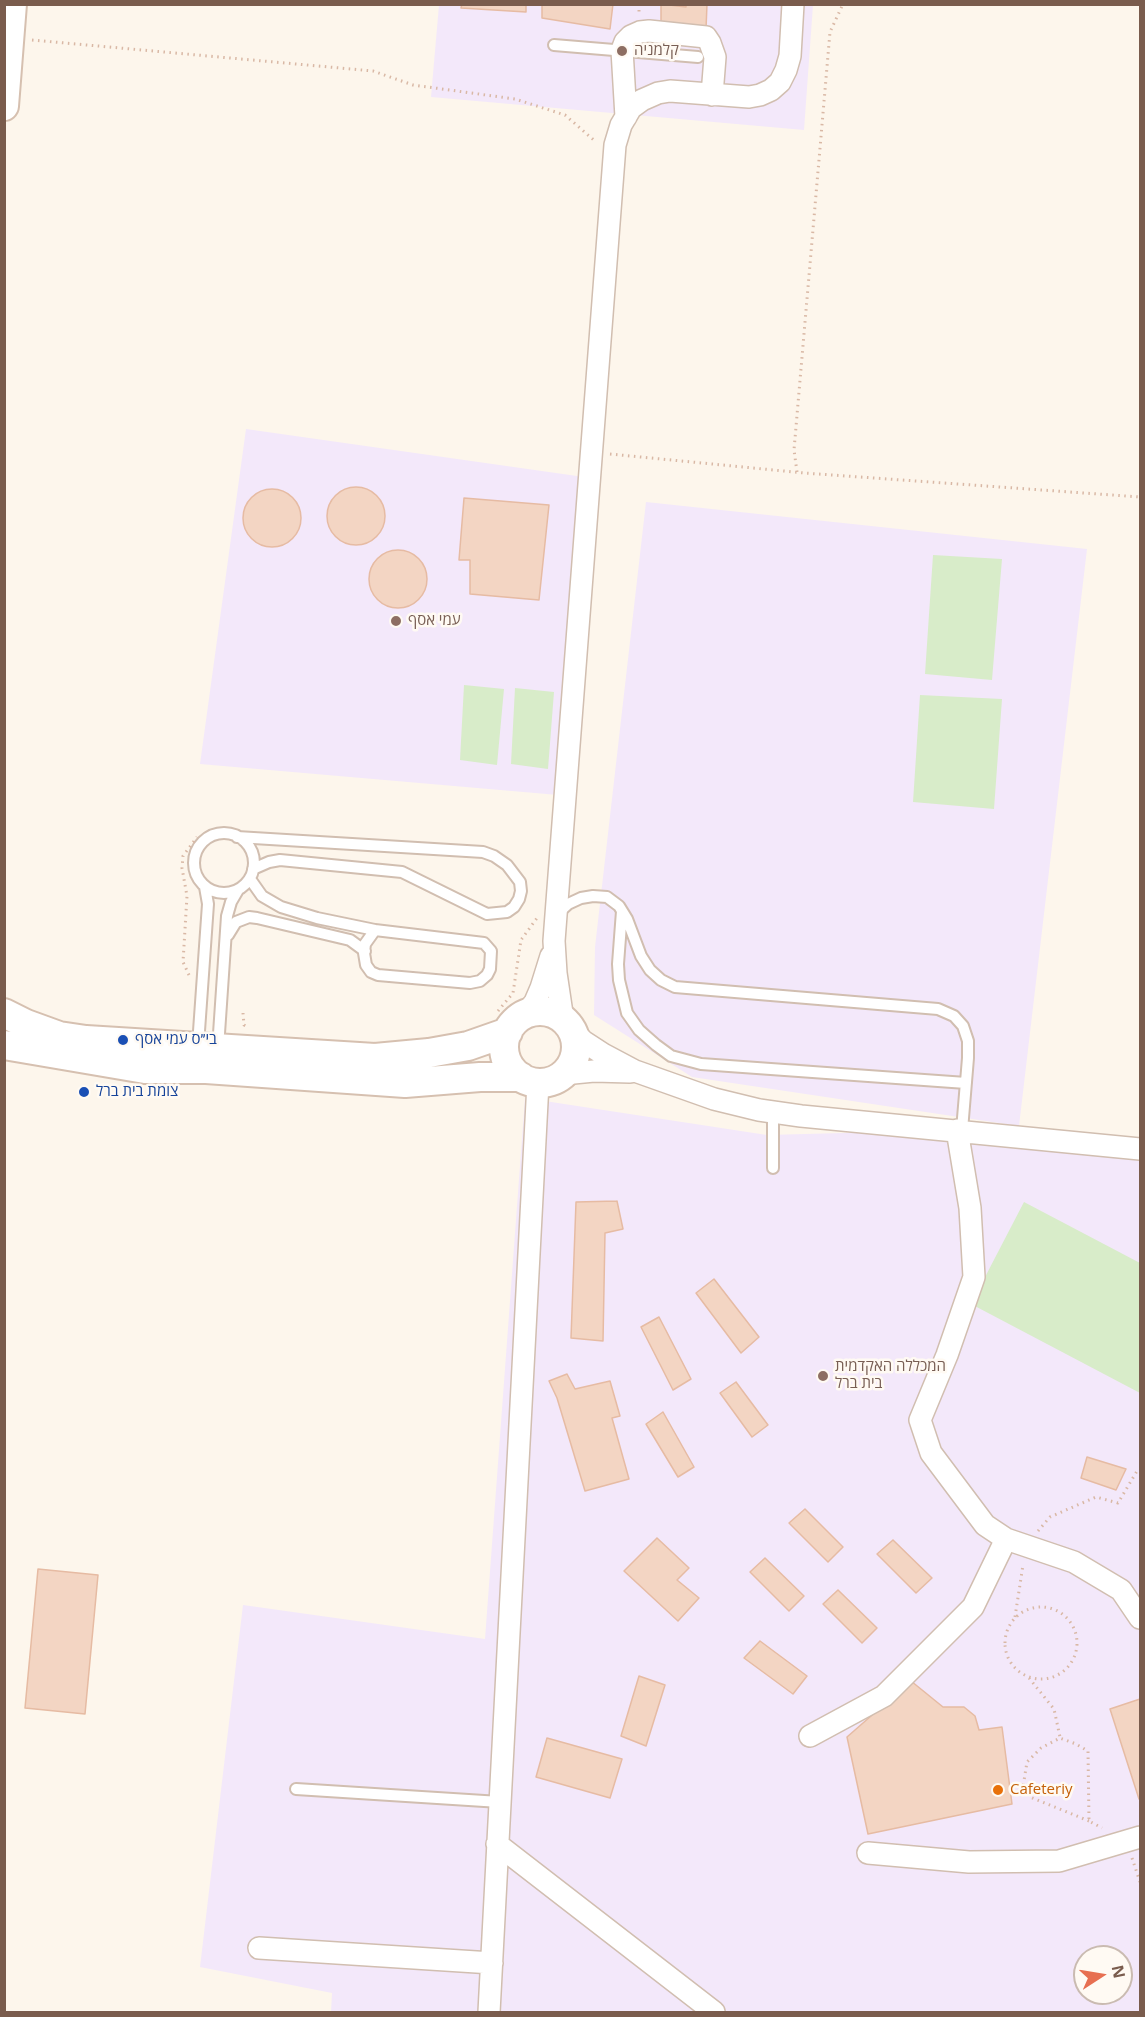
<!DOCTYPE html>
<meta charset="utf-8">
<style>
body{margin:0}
#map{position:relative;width:1145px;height:2017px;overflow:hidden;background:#fdf6ec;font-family:"Open Sans",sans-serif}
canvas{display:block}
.frame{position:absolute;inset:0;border:6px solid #7a5c4d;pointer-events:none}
.north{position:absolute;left:1073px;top:1945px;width:60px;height:60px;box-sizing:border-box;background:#fffaf3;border:2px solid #cabbb1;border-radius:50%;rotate:78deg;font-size:16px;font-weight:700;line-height:24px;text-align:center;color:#7a5c4d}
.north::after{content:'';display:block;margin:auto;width:21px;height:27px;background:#e76f51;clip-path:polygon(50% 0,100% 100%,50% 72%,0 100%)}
</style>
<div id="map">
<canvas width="1145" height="2017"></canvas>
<div class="frame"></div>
<div class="north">N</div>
</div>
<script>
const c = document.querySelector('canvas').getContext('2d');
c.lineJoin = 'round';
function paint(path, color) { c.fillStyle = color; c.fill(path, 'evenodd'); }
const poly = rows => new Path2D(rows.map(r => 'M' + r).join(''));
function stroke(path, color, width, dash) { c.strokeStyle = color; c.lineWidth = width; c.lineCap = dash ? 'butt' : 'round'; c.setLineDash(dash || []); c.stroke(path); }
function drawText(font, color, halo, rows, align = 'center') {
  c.font = font + ' "Open Sans",Heebo,sans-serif'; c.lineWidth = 5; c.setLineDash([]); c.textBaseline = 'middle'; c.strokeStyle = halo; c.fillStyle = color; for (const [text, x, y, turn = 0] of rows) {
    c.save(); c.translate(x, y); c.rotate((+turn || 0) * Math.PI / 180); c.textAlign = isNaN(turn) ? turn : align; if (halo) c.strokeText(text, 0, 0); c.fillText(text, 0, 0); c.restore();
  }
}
paint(poly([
 [439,5,813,5,804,130,431,97],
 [246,429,584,477,558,795,200,764],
 [646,502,1087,549,1019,1126,692,1077,594,1015,595,947],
 [525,1098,767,1135,957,1130,1140,1146,1140,2012,331,2012,332,1993,200,1967,243,1605,485,1639],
 [1085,1957,1121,1957,1121,1993,1085,1993]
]), '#f3e8fa');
paint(poly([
 [933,555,1002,559,992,680,925,674],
 [464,685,504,689,497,765,460,760],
 [515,688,554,692,548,769,511,764],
 [920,695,1002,699,994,809,913,802],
 [1024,1202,1140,1263,1140,1393,971,1304]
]), '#d8ecc9');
const building = poly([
 [462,4,526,4,526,12,461,8,462,4],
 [542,4,613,4,610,29,542,18,542,4],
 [661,4,686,7,686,4,707,4,706,29,661,25,661,4],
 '327 516a29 29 0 1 1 58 0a29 29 0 1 1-58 0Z',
 '243 518a29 29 0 1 1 58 0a29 29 0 1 1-58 0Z',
 [464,498,549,505,539,600,470,594,470,560,459,560,464,498],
 '369 579a29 29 0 1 1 58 0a29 29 0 1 1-58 0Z',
 [617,1201,623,1229,605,1233,603,1341,571,1338,576,1202,617,1201],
 [714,1279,759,1337,741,1353,696,1293,714,1279],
 [659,1317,691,1379,673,1390,641,1327,659,1317],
 [567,1374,575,1389,610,1381,620,1416,612,1418,629,1479,585,1491,557,1398,549,1381,567,1374],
 [736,1382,768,1425,752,1437,720,1393,736,1382],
 [663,1412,694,1467,678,1477,646,1424,663,1412],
 [1087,1457,1126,1469,1116,1490,1081,1478,1087,1457],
 [805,1509,843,1547,828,1562,789,1523,805,1509],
 [657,1538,689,1568,677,1580,699,1598,678,1621,624,1571,657,1538],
 [893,1540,932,1578,916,1593,877,1554,893,1540],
 [765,1558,804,1596,789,1611,750,1572,765,1558],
 [38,1569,98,1575,85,1714,25,1708,38,1569],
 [838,1590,877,1628,862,1643,823,1604,838,1590],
 [760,1641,807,1676,793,1694,744,1658,760,1641],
 [639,1676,665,1685,646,1746,621,1736,639,1676],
 [911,1681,943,1707,964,1707,975,1716,979,1730,1002,1727,1012,1804,868,1834,847,1737,911,1681],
 [1140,1699,1140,1798,1139,1799,1110,1709,1140,1699],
 [547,1738,622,1759,610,1798,536,1777,547,1738]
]);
paint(building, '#f3d5c3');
stroke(building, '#e6bba3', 1.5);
const lane = poly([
 [554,45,698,57],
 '194 863a30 30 0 1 1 60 0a30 30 0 1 1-60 0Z',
 [237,837,483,852,494,856,507,865,520,882,521,891,519,899,514,907,507,912,487,914,402,872,280,860,269,862,253,869],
 [250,879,262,896,281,907,317,918,375,930],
 [622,911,618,964,619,980,627,1013,639,1030,656,1045,671,1056,701,1064,966,1083],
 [557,914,568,904,581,898,593,896,607,897,619,906,627,919,641,956,650,970,661,980,675,987,938,1009,954,1016,963,1026,968,1041,968,1058,962,1130],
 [375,930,484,943,491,951,490,969,487,975,480,981,470,983,378,975,371,972,366,965,364,953,365,944,375,930],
 [228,935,236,922,249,917,257,918,350,940,365,951],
 [198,1045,208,904,205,887],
 [218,1048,227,916,231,902,238,890],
 [773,1168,773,1113],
 [296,1789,500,1802]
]);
const street = poly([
 [626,117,622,50,625,42,631,36,640,32,649,31,706,37,710,43,715,57,712,95],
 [525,1015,535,1002,541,988,551,956],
 [563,1020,556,973,554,941,615,145,621,125,631,108,642,100,658,93,670,91,749,97,760,95,771,90,780,82,786,70,790,56,793,4],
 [571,1029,583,1041,603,1054,635,1071,714,1099,759,1110,801,1116,1140,1149],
 [563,1074,594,1071,630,1072],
 [957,1130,970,1208,974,1277,947,1355,920,1420,931,1453,985,1525,1006,1539,1074,1562,1121,1590,1140,1618],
 [810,1736,884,1696,973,1607,1006,1539],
 [497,1844,714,2012],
 [868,1853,969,1862,1059,1861,1140,1837],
 [259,1948,492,1963],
 [489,2012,538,1083]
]);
const secondary = poly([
 [4,106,12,4],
 '504 1047a36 36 0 1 1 72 0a36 36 0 1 1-72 0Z',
 [4,1013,26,1024,59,1036,86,1040,375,1058,429,1053,468,1046,508,1032],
 [4,1045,145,1069,206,1069,405,1083,480,1077,521,1077]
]);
stroke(lane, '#d1beb0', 14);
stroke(street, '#d1beb0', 24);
stroke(secondary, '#d6c0b0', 32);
stroke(poly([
 [639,4,639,15],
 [32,40,373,71,413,85,515,99,565,115,596,142],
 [610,454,804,473,1140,497],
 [797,472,794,450,830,32,843,4],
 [189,975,183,962,187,896,182,868,183,856,197,837],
 [498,1011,513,993,521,940,537,918],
 [243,1013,244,1025,248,1027],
 [1038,1531,1050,1517,1096,1497,1118,1503,1137,1471],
 '1005 1643a36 36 0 1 1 72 0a36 36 0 1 1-72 0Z',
 [1015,1617,1023,1565],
 [1029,1678,1054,1709,1060,1737],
 [1089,1821,1030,1797,1023,1787,1027,1762,1041,1748,1060,1738,1076,1744,1088,1751,1089,1821,1102,1828],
 [1132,1858,1140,1882]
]), '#d9b8a5', 3, [1.5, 4.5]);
stroke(lane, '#fff', 10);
stroke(street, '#fff', 21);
stroke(secondary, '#fff', 28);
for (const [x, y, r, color] of [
 [622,51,6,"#8d6e63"],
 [396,621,6,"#8d6e63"],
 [123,1040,6,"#1a4fb4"],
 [84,1092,6,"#1a4fb4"],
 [823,1376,6,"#8d6e63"],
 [998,1790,6,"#e8710a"]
]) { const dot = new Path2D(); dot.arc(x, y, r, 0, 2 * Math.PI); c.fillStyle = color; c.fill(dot); stroke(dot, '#fffaf3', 2); }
drawText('15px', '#785e54', '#fffaf3', [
 ["קלמניה",634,51],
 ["עמי אסף",408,621],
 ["המכללה האקדמית",835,1367],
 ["בית ברל",835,1384]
], 'left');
drawText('15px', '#164399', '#fffaf3', [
 ["בי״ס עמי אסף",135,1040],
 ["צומת בית ברל",96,1092]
], 'left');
drawText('15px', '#c56008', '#fffaf3', [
 ["Cafeteriy",1010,1790]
], 'left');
</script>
